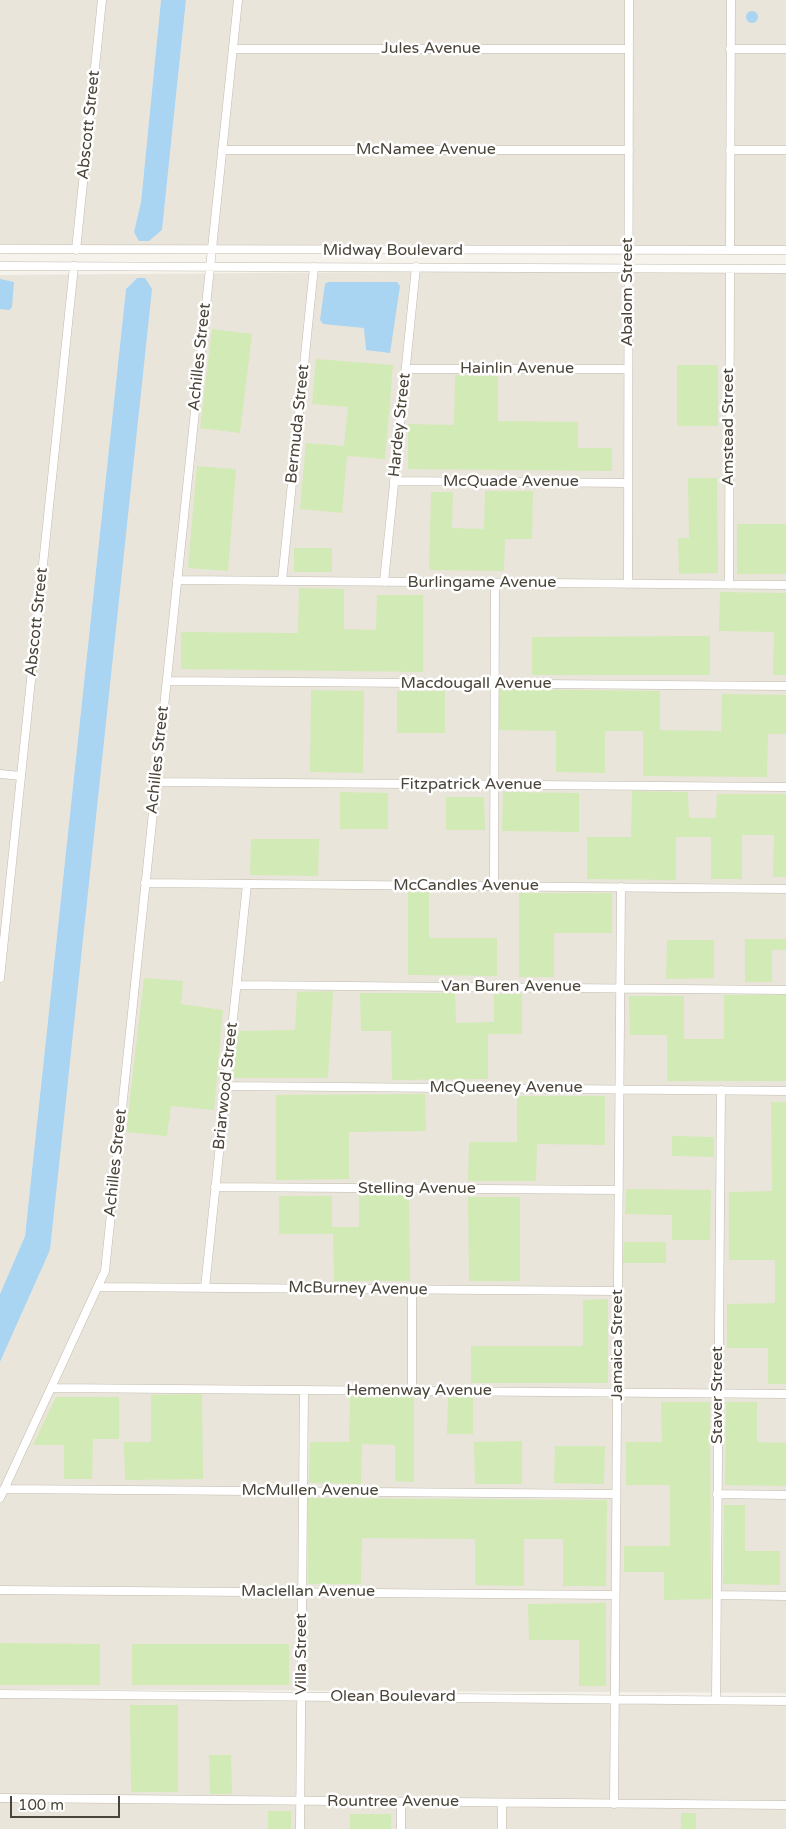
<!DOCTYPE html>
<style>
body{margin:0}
#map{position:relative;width:786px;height:1829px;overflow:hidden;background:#f6f3ec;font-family:"Varela Round",sans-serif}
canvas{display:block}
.scale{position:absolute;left:10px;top:1796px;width:110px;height:22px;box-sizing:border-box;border:2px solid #4b4439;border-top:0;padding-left:6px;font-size:15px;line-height:18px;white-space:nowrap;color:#4b4439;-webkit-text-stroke:4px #fff;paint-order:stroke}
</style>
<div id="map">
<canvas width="786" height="1829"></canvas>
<div class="scale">100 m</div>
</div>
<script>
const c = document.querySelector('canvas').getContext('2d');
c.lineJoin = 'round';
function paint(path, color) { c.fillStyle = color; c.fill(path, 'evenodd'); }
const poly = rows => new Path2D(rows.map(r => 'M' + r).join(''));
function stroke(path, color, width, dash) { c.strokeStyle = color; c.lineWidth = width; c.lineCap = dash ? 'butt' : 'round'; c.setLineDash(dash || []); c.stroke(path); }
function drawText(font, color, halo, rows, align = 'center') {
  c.font = font + ' "Varela Round",sans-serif'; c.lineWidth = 5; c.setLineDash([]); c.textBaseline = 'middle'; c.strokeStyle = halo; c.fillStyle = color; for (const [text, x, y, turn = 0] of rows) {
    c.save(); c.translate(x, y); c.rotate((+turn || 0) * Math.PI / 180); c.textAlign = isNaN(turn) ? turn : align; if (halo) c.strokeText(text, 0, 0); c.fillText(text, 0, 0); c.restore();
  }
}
paint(poly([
 [0,0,161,0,141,202,134,232,149,241,162,230,186,0,786,0,786,246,216,247,216,245,208,247,0,244],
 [786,269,786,1693,0,1689,0,1362,50,1250,137,278,126,289,25,1236,0,1294,0,275],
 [0,1698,786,1705,786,1829,0,1829]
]), '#eae5da');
paint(poly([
 [212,329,252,334,240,433,200,428],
 [316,359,393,365,385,459,347,456,342,513,300,509,306,443,344,446,348,407,312,404],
 [677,365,718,365,718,426,677,426],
 [455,375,498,376,498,421,578,422,578,448,612,448,612,471,408,469,408,424,454,425],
 [197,466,236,469,228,571,188,568],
 [688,478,717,478,718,573,679,574,678,538,689,538],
 [485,491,533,491,532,539,505,539,504,571,429,570,431,492,453,492,452,528,484,529],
 [737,524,786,524,786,574,737,574],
 [294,548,332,548,332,572,294,572],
 [299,588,344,589,344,629,376,630,377,595,423,595,423,672,181,669,181,632,298,633],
 [720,592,786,593,786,675,773,675,774,632,719,631],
 [710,636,710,675,532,675,532,637],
 [499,689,660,691,660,730,721,731,722,694,786,695,786,734,768,734,767,777,643,776,643,731,605,731,605,773,556,772,556,731,499,730],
 [311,690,364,691,363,773,310,772],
 [397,691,445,691,445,733,397,733],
 [632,791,688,792,689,818,716,818,717,794,786,794,786,877,773,877,774,835,742,835,742,879,711,879,711,837,676,837,676,880,587,879,587,837,631,837],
 [340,792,388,793,388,829,340,829],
 [503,792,579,793,579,832,502,831],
 [446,797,484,797,485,830,446,830],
 [251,839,319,839,318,876,250,875],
 [408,891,429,892,429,938,497,938,497,976,408,975],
 [519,893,612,893,612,933,554,933,554,977,519,977],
 [745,939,786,939,786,950,772,950,772,982,745,982],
 [667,940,714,940,714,978,666,979],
 [144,978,183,981,181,1004,223,1010,214,1110,171,1106,167,1136,126,1132],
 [333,991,328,1078,233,1078,238,1031,295,1030,297,992],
 [360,993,455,993,456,1023,494,1022,494,994,522,994,522,1034,488,1034,488,1079,392,1080,391,1031,361,1031],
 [724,995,786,995,786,1081,667,1081,667,1035,630,1035,629,996,684,996,684,1039,724,1039],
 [425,1094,426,1131,349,1132,349,1179,276,1180,276,1095],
 [517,1096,605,1096,605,1145,537,1144,536,1181,468,1181,469,1142,517,1142],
 [771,1102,786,1102,786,1384,768,1384,768,1348,727,1348,727,1304,775,1303,775,1260,729,1260,729,1192,772,1191],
 [672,1136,714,1137,714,1157,672,1156],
 [626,1189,711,1190,710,1240,672,1240,672,1215,625,1214],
 [359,1195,409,1195,410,1281,334,1281,333,1234,279,1234,279,1196,332,1196,332,1227,359,1227],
 [468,1197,520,1197,520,1281,469,1281],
 [624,1242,666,1242,666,1263,623,1263],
 [608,1299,608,1383,471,1383,471,1346,583,1346,583,1300],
 [202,1394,203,1479,125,1480,124,1442,151,1442,151,1395],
 [350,1396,414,1396,414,1482,395,1481,395,1445,362,1444,361,1484,309,1483,310,1442,349,1442],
 [56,1397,119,1397,119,1439,93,1439,92,1479,64,1479,64,1445,33,1445],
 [448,1397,473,1397,473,1434,447,1434],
 [661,1402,710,1402,711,1599,664,1600,664,1572,624,1572,624,1546,670,1546,670,1485,626,1485,626,1442,662,1442],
 [726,1402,757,1402,757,1442,786,1443,786,1486,725,1485],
 [522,1441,522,1484,475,1484,474,1442],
 [555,1446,605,1446,604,1484,554,1483],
 [308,1498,607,1500,606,1586,563,1586,563,1539,524,1539,524,1586,475,1585,475,1539,362,1538,361,1584,308,1584],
 [724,1505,745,1505,745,1551,780,1551,780,1585,723,1584],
 [606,1603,606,1686,579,1686,579,1640,529,1640,528,1604],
 [0,1643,100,1644,100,1685,0,1685],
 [132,1644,289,1644,289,1685,132,1685],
 [130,1705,178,1705,178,1792,131,1792],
 [209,1755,231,1755,232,1794,210,1794],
 [268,1811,291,1811,291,1829,268,1829],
 [681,1813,696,1813,696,1829,681,1829],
 [350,1814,391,1814,391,1829,350,1829]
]), '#d2eab5');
paint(poly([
 [161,0,186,0,162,230,149,241,139,241,134,232,141,202],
 '746 17a6 6 0 1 1 12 0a6 6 0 1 1-12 0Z',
 [137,278,145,278,152,289,50,1250,0,1362,0,1294,25,1236,126,289],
 [0,279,14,282,12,307,9,310,0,309],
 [328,282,397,282,400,286,390,353,366,350,364,328,323,324,320,320,325,284]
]), '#a9d4f2');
const minor = poly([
 [233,49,629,49],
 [730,49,786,49],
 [222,150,629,150],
 [730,150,786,150],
 [0,249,786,250],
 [76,250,102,0],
 [730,250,731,0],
 [0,266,786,269],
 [406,369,628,369],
 [394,481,628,483],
 [177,580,786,585],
 [282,581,314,267],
 [384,582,416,267],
 [628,584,629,0],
 [729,585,730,269],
 [167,681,786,686],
 [0,774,21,776],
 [156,782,786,787],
 [145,883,786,889],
 [494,886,495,583],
 [0,978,74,266],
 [237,985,786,990],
 [226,1086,786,1091],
 [215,1187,619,1190],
 [98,1287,618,1291],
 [205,1288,247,884],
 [51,1388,786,1394],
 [412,1391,412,1290],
 [4,1489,616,1494],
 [717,1494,786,1495],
 [0,1498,105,1271,238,0],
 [0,1590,615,1595],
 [717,1595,786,1596],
 [0,1694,786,1701],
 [716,1700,721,1090],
 [0,1798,786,1805],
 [614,1804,621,887],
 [300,1829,304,1390],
 [401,1829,401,1802],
 [502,1829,502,1803]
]);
stroke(minor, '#c2bbae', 9);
stroke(minor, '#fff', 8);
drawText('16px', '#4b4439', '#fff', [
 ["Jules Avenue",431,49],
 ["Abscott Street",89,125,-84],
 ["McNamee Avenue",426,150],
 ["Midway Boulevard",393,251],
 ["Abalom Street",628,292,-90],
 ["Achilles Street",200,357,-84],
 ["Hainlin Avenue",517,369],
 ["Bermuda Street",298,424,-84],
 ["Hardey Street",400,425,-84],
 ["Amstead Street",729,427,-90],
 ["McQuade Avenue",511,482],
 ["Burlingame Avenue",482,583],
 ["Abscott Street",37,622,-84],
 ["Macdougall Avenue",476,684],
 ["Achilles Street",158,760,-84],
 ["Fitzpatrick Avenue",471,785],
 ["McCandles Avenue",466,886],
 ["Van Buren Avenue",511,987],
 ["Briarwood Street",226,1086,-84],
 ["McQueeney Avenue",506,1088],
 ["Achilles Street",116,1163,-84],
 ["Stelling Avenue",417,1189],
 ["McBurney Avenue",358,1289,1],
 ["Jamaica Street",618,1345,-90],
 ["Hemenway Avenue",419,1391],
 ["Staver Street",718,1395,-90],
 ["McMullen Avenue",310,1491],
 ["Maclellan Avenue",308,1592],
 ["Villa Street",302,1654,-90],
 ["Olean Boulevard",393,1697],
 ["Rountree Avenue",393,1802]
]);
</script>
